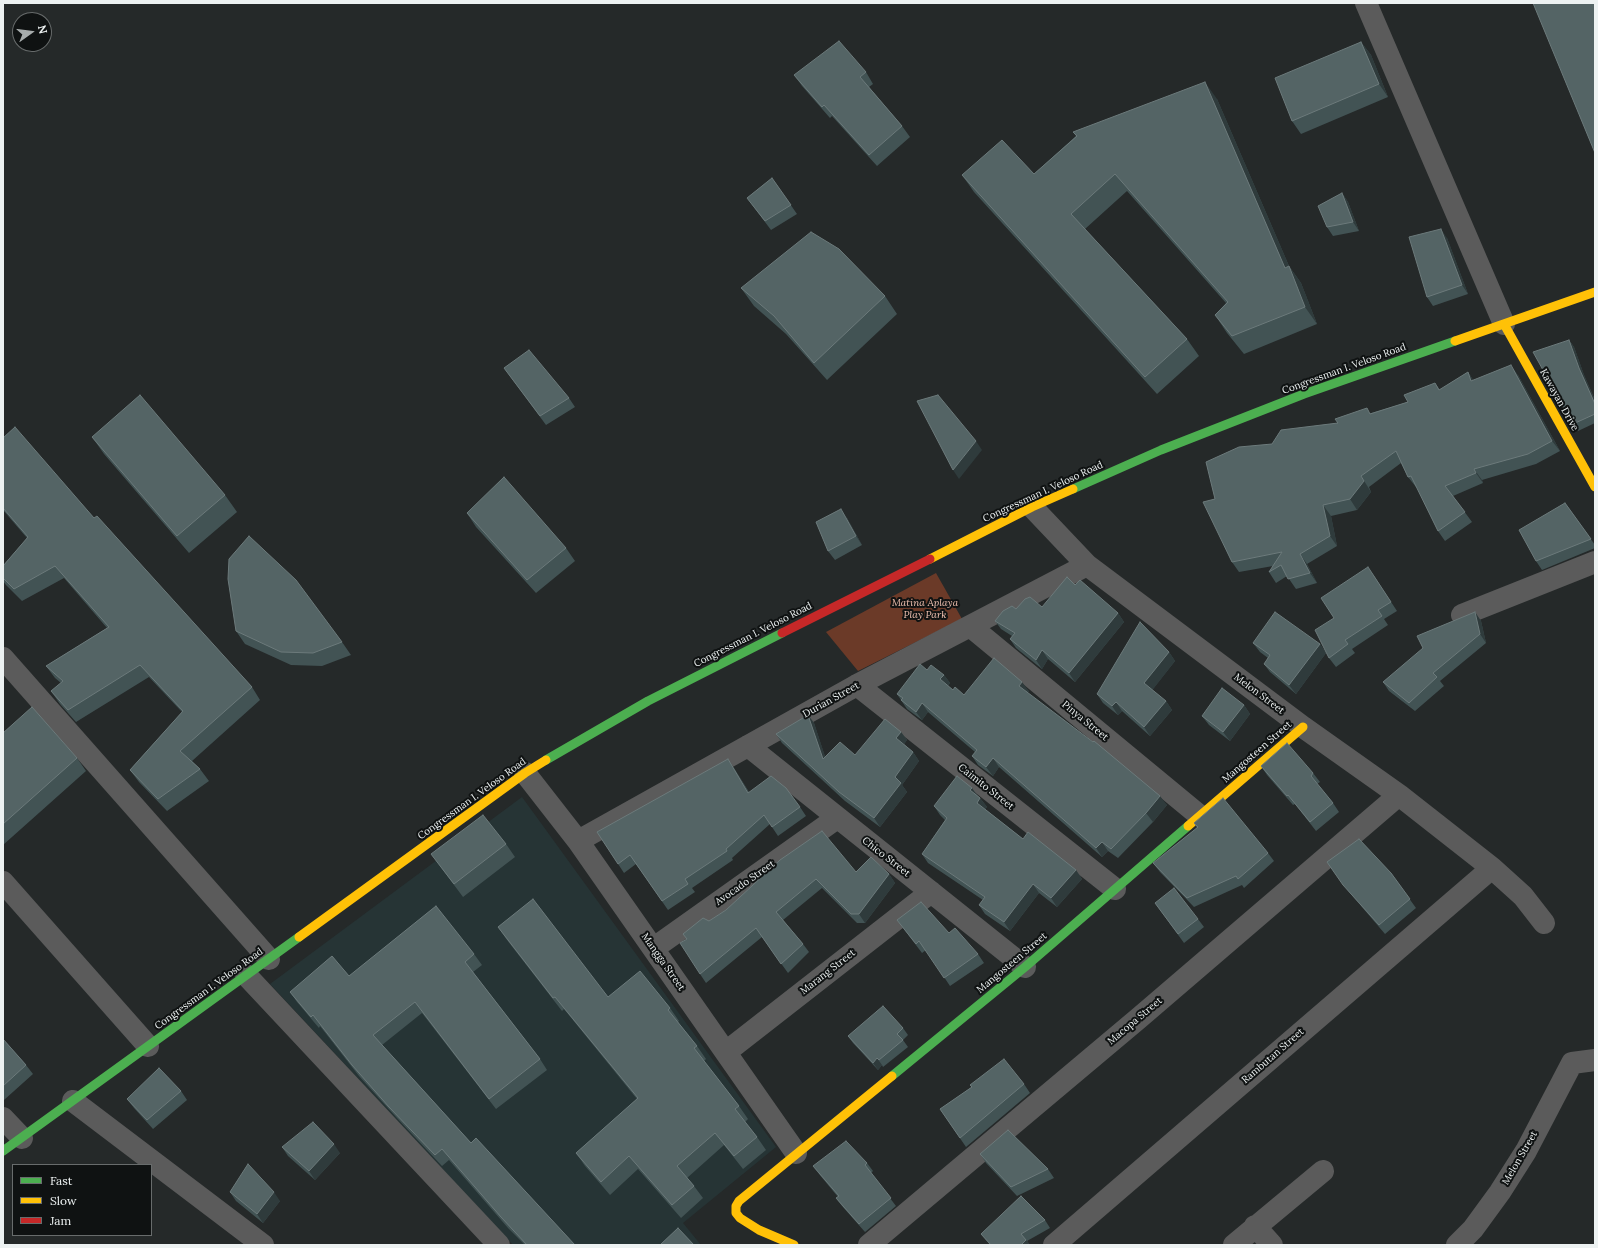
<!DOCTYPE html>
<style>
body{margin:0}
#map{position:relative;width:1598px;height:1248px;overflow:hidden;background:#252929;font-family:Lora,serif}
canvas{display:block}
.frame{position:absolute;inset:0;border:4px solid #edf2f2;pointer-events:none}
.legend{position:absolute;left:12px;top:1164px;width:140px;height:72px;box-sizing:border-box;background:#0f1212;border:1px solid #686c6c;margin:0;padding:5px 7px;list-style:none;font-size:12px;color:#edf2f2}
.legend li{display:flex;align-items:center;gap:8px;height:20px}
.legend b{width:20px;border:1px solid #686c6c}
.north{position:absolute;left:12px;top:12px;width:40px;height:40px;box-sizing:border-box;background:#0f1212;border:1px solid #686c6c;border-radius:50%;rotate:76deg;font-size:11px;font-weight:700;line-height:16px;text-align:center;color:#edf2f2}
.north::after{content:'';display:block;margin:auto;width:14px;height:18px;background:#a7acac;clip-path:polygon(50% 0,100% 100%,50% 72%,0 100%)}
</style>
<div id="map">
<canvas width="1598" height="1248"></canvas>
<div class="frame"></div>
<ul class="legend">
<li><b style="height:5px;background:#4caf50"></b>Fast</li>
<li><b style="height:5px;background:#ffc107"></b>Slow</li>
<li><b style="height:5px;background:#c62828"></b>Jam</li>
</ul>
<div class="north">N</div>
</div>
<script>
const c = document.querySelector('canvas').getContext('2d');
c.lineJoin = 'round';
function paint(path, color) { c.fillStyle = color; c.fill(path, 'evenodd'); }
const poly = rows => new Path2D(rows.map(r => 'M' + r).join(''));
function stroke(path, color, width, dash) { c.strokeStyle = color; c.lineWidth = width; c.lineCap = dash ? 'butt' : 'round'; c.setLineDash(dash || []); c.stroke(path); }
function drawText(font, color, halo, rows, align = 'center') {
  c.font = font + ' Lora,serif'; c.lineWidth = 4; c.setLineDash([]); c.textBaseline = 'middle'; c.strokeStyle = halo; c.fillStyle = color; for (const [text, x, y, turn = 0] of rows) {
    c.save(); c.translate(x, y); c.rotate((+turn || 0) * Math.PI / 180); c.textAlign = isNaN(turn) ? turn : align; if (halo) c.strokeText(text, 0, 0); c.fillText(text, 0, 0); c.restore();
  }
}
paint(poly([
 [522,797,776,1147,683,1223,701,1245,513,1245,270,984]
]), '#263435');
paint(poly([
 [936,573,962,619,858,671,826,632]
]), '#6b3a28');
stroke(poly([
 [1366,3,1504,324],
 [1032,507,1087,565,1303,727,1399,795,1492,868,1523,896,1544,923],
 [1462,615,1595,562],
 [970,626,1200,816],
 [3,658,269,959],
 [857,685,1115,889],
 [748,746,1025,967],
 [525,773,578,841,796,1153],
 [578,841,857,685,1087,565],
 [3,882,148,1046],
 [654,948,837,818],
 [246,975,499,1245],
 [726,1052,931,892],
 [73,1101,263,1245],
 [3,1118,22,1138],
 [1255,1226,1272,1245],
 [869,1245,1139,1018,1399,795],
 [1054,1245,1492,868],
 [1234,1245,1323,1171],
 [1457,1245,1473,1229,1500,1192,1526,1151,1572,1063,1595,1060]
]), '#5b5b5b', 22);
stroke(poly([
 [1073,489,1161,450,1304,394,1455,341],
 [546,760,648,701,782,633],
 [892,1076,1025,967,1188,826],
 [3,1151,299,937]
]), '#4caf50', 9);
stroke(poly([
 [1504,324,1595,487],
 [1455,341,1595,292],
 [930,559,1032,507,1073,489],
 [1188,826,1303,727],
 [299,937,525,773,546,760],
 [794,1245,759,1230,740,1218,736,1213,736,1206,739,1201,892,1076]
]), '#ffc107', 9);
stroke(poly([
 [782,633,930,559]
]), '#c62828', 9);
paint(poly([
 [1361,42,1371,55,1388,97,1301,134,1292,121],
 [866,72,873,84,869,87,902,126,910,137,877,166,832,116,830,118,802,86,794,75],
 [1217,99,1289,266,1301,283,1317,324,1244,354,1227,333,1215,315,1226,303,1127,191,1085,229,1187,339,1199,356,1157,394,974,192,962,175,1034,174,1076,136,1073,132],
 [772,178,797,214,771,230,747,198],
 [1342,193,1348,202,1359,231,1333,236,1327,227],
 [1447,238,1468,294,1433,306,1427,297],
 [741,288,885,296,897,314,827,380,786,334,754,306],
 [1569,340,1574,347,1584,375,1595,400,1595,423,1578,431,1573,424],
 [504,368,569,398,575,407,546,425],
 [1468,372,1473,380,1518,375,1560,451,1536,464,1482,480,1483,483,1453,496,1472,522,1445,541,1438,531,1417,487,1416,487,1408,477,1401,463,1369,487,1371,492,1357,510,1331,516,1337,546,1307,564,1317,583,1296,589,1287,576,1276,583,1269,572,1273,566,1239,572,1232,562,1215,499,1272,444,1338,423,1408,402,1435,383,1440,390],
 [92,437,225,495,237,512,189,553,104,454],
 [3,438,94,518,252,687,260,700,192,761,200,769,209,781,167,811,139,782,130,770,182,712,149,677,76,722,60,704,51,691,61,683,55,678,46,666,107,628,64,578,22,601,6,585,3,581,3,566,27,538,3,510],
 [1565,503,1595,545,1595,548,1542,570,1536,561],
 [467,513,566,548,575,561,536,593,476,527],
 [847,518,862,545,835,560,828,551],
 [1374,576,1397,611,1384,619,1388,625,1352,649,1355,653,1336,667,1329,658,1334,618],
 [1075,585,1118,613,1124,622,1075,682,1048,659,1042,669,1016,648,1010,639,1012,636,1001,629,995,621,1016,609,1042,607],
 [1475,612,1481,621,1486,643,1440,681,1444,686,1415,711,1389,691,1383,682],
 [236,631,342,642,351,655,322,666,291,665,245,644],
 [1253,643,1320,644,1326,653,1296,694,1270,672,1264,664,1268,658,1260,652],
 [1169,652,1175,661,1152,690,1166,701,1172,710,1150,736,1122,711,1118,715,1103,703,1097,694],
 [927,670,944,675,950,683,948,686,953,690,964,695,1029,691,1027,693,1167,805,1153,822,1118,858,1108,851,1102,857,999,767,993,776,978,765,972,756,975,752,928,712,922,720,907,709,897,694],
 [1244,705,1250,714,1230,741,1209,725,1202,716],
 [808,715,814,723,825,757,855,755,901,732,907,740,904,744,913,752,919,761,902,785,907,792,880,827,845,801,782,743,776,734],
 [3,733,77,758,86,771,3,845],
 [1261,766,1313,773,1320,782,1317,784,1333,803,1339,812,1316,831,1295,804,1293,805,1267,775],
 [734,768,749,792,800,807,806,816,778,836,770,824,732,858,733,860,692,888,695,892,668,910,636,864,624,873,597,832],
 [972,788,977,795,980,798,987,807,985,809,1023,839,1076,870,1082,879,1057,907,1039,893,1010,931,985,914,979,905,983,900,928,863,922,854,945,820,940,815,934,806],
 [1194,823,1268,853,1274,861,1244,888,1242,885,1194,907,1160,872,1153,863,1197,828],
 [506,844,515,857,463,897,431,854],
 [780,860,856,872,889,874,895,883,865,923,857,923,822,888,783,920,803,944,809,952,788,973,762,937,706,983,700,974,709,921,726,910],
 [1327,862,1391,873,1416,908,1385,934,1350,893],
 [1155,903,1198,919,1204,927,1184,943],
 [897,920,949,933,978,954,984,963,950,986,926,950,922,953],
 [498,927,608,997,670,1008,679,1021,678,1022,697,1046,706,1059,704,1061,739,1106,748,1119,745,1122,757,1137,766,1150,743,1169,724,1145,687,1178,694,1186,703,1198,681,1218,638,1169,610,1195,585,1166,576,1153,637,1099,564,1009,562,1011,507,940],
 [474,954,482,965,473,972,540,1059,547,1070,496,1109,422,1013,382,1045,471,1143,575,1245,525,1245,508,1228,449,1160,442,1166,397,1118,359,1076,320,1026,319,1028,297,1002,290,992,349,976],
 [903,1028,908,1035,903,1040,908,1047,883,1067,882,1065,878,1070,853,1043,848,1036],
 [3,1039,26,1065,33,1074,4,1100,3,1099],
 [1024,1084,1030,1093,966,1147,940,1109,972,1087,970,1085],
 [181,1091,187,1100,153,1129,134,1108,127,1099],
 [282,1147,340,1153,315,1180,288,1156],
 [980,1154,1048,1169,1054,1178,1017,1196,986,1163],
 [867,1163,873,1171,871,1173,896,1206,865,1232,842,1206,836,1198,838,1197,819,1174,813,1166],
 [230,1192,280,1201,263,1223,236,1201],
 [1045,1220,1050,1228,1027,1241,1030,1245,990,1245,981,1234]
]), '#425354');
paint(poly([
 [1361,42,1371,55,1388,97,1379,84],
 [1205,82,1217,99,1292,273,1289,266,1301,283,1317,324,1305,307,1285,268],
 [1342,193,1348,202,1359,231,1353,222],
 [1441,229,1447,238,1468,294,1462,285],
 [1569,340,1574,347,1584,375,1595,400,1595,404,1579,368],
 [1511,365,1518,375,1560,451,1552,441],
 [1468,372,1475,383,1471,381],
 [976,441,982,450,959,479,953,470],
 [1474,469,1482,480,1483,483,1476,473],
 [1361,476,1371,492,1357,510,1350,499],
 [1323,505,1331,516,1337,546,1330,536],
 [841,509,847,518,862,545,856,536],
 [1300,554,1307,564,1317,583,1310,573],
 [1475,612,1481,621,1486,643,1480,634],
 [1118,613,1124,622,1075,682,1069,673],
 [1320,644,1326,653,1296,694,1289,685],
 [1042,650,1048,659,1042,669,1036,660],
 [1169,652,1175,661,1151,692,1144,683],
 [944,675,950,683,946,688,940,679],
 [1022,682,1029,691,1026,695,1019,686],
 [1166,701,1172,710,1150,736,1144,727],
 [1116,702,1122,711,1118,715,1112,706],
 [922,703,928,712,922,720,916,712],
 [1244,705,1250,714,1230,741,1223,732],
 [808,715,814,723,829,768,823,759],
 [901,732,907,740,902,747,896,738],
 [913,752,919,761,902,785,907,792,880,827,874,818,895,777],
 [993,758,999,767,993,776,986,767],
 [728,759,734,768,754,802,748,793],
 [972,788,978,797,970,790],
 [1160,796,1167,805,1153,822,1146,813],
 [980,798,987,807,983,812,977,803],
 [1102,842,1108,851,1102,857,1096,848],
 [1076,870,1082,879,1057,907,1051,898],
 [889,874,895,883,865,923,859,914],
 [1033,884,1039,893,1010,931,1004,922],
 [877,1058,882,1065,878,1070,873,1063],
 [334,1144,340,1153,315,1180,309,1171],
 [274,1192,280,1201,263,1223,257,1214],
 [1026,1240,1030,1245,1021,1245]
]), '#2f3b3c');
const building = poly([
 [1533,3,1595,3,1595,153,1533,3],
 [839,41,866,72,860,77,902,126,869,155,824,105,822,107,794,75,839,41],
 [1361,42,1379,84,1292,121,1275,78,1361,42],
 [1205,82,1285,268,1289,266,1305,307,1232,336,1215,315,1228,302,1115,174,1071,214,1187,339,1145,377,962,175,1002,140,1034,174,1077,136,1073,132,1205,82],
 [772,178,791,205,765,221,747,198,772,178],
 [1342,193,1353,222,1327,227,1318,206,1342,193],
 [1441,229,1462,285,1427,297,1409,237,1441,229],
 [811,232,839,249,885,296,814,363,774,316,741,288,811,232],
 [1569,340,1579,368,1595,404,1595,414,1573,424,1533,352,1569,340],
 [529,350,569,398,540,416,504,368,529,350],
 [1511,365,1552,441,1528,454,1474,469,1476,473,1445,486,1465,512,1438,531,1411,476,1408,477,1396,451,1361,476,1364,481,1350,499,1323,505,1330,536,1300,554,1310,573,1288,579,1281,565,1269,572,1282,552,1232,562,1203,502,1215,499,1206,462,1239,447,1272,444,1281,430,1338,423,1335,419,1367,408,1370,414,1408,402,1404,395,1435,383,1439,390,1468,372,1471,381,1511,365],
 [140,395,225,495,177,536,92,437,140,395],
 [938,395,976,441,953,470,917,401,938,395],
 [15,427,94,518,97,516,252,687,180,751,200,769,158,799,130,770,183,711,140,665,68,710,51,691,63,681,46,666,109,627,55,566,14,589,3,578,3,566,28,537,3,508,3,438,15,427],
 [504,477,566,548,527,580,467,513,504,477],
 [1565,503,1591,539,1536,561,1519,530,1565,503],
 [841,509,856,536,828,551,816,522,841,509],
 [249,536,296,580,342,642,313,653,281,652,236,631,228,579,229,559,249,536],
 [1368,567,1391,602,1378,610,1382,616,1345,640,1348,644,1329,658,1315,630,1334,618,1321,598,1368,567],
 [1067,577,1075,585,1080,580,1118,613,1069,673,1042,650,1036,660,1010,639,1015,633,995,621,1003,611,1012,606,1016,609,1025,599,1030,597,1042,607,1067,577],
 [1275,612,1320,644,1289,685,1264,664,1270,655,1253,643,1275,612],
 [1475,612,1480,634,1433,673,1437,677,1409,703,1383,682,1423,648,1417,636,1475,612],
 [1140,622,1169,652,1144,683,1166,701,1144,727,1116,702,1112,706,1097,694,1140,622],
 [994,658,1022,682,1019,686,1093,742,1094,741,1160,796,1146,813,1111,849,1102,842,1096,848,993,758,986,767,972,756,977,750,922,703,916,712,901,700,903,698,897,694,920,664,927,670,931,665,944,675,940,679,953,690,955,687,964,695,994,658],
 [1222,688,1244,705,1223,732,1202,716,1222,688],
 [32,707,77,758,3,824,3,733,32,707],
 [808,715,823,759,840,742,855,755,885,719,901,732,896,738,913,752,895,777,901,783,874,818,839,792,776,734,808,715],
 [1287,743,1313,773,1311,776,1333,803,1310,822,1288,795,1287,796,1261,766,1287,743],
 [728,759,748,793,771,776,786,788,800,807,772,827,764,815,726,849,727,851,685,879,688,884,662,901,630,855,618,864,597,832,728,759],
 [957,776,972,788,970,790,980,798,977,803,1023,839,1028,832,1076,870,1051,898,1033,884,1004,922,979,905,985,897,922,854,947,818,934,806,957,776],
 [1223,798,1268,853,1238,879,1236,876,1187,898,1153,863,1198,827,1194,823,1223,798],
 [483,815,506,844,454,884,431,854,483,815],
 [822,831,856,872,871,857,889,874,859,914,851,914,816,879,776,912,803,944,781,964,756,928,700,974,680,943,687,939,683,934,703,918,709,921,726,910,780,860,822,831],
 [1359,839,1391,873,1410,899,1379,925,1343,885,1327,862,1359,839],
 [1174,888,1198,919,1178,934,1155,903,1174,888],
 [533,899,608,997,640,971,670,1008,668,1010,697,1046,694,1048,739,1106,735,1109,757,1137,734,1156,715,1133,677,1166,694,1186,672,1205,629,1156,601,1182,576,1153,638,1098,555,997,553,998,498,927,533,899],
 [921,902,949,933,955,928,978,954,944,978,919,941,916,944,897,920,921,902],
 [436,906,474,954,465,962,540,1059,489,1099,415,1002,373,1035,471,1143,476,1138,575,1245,527,1245,501,1217,442,1149,435,1155,389,1107,352,1065,313,1015,311,1017,290,992,332,956,349,976,436,906],
 [883,1006,903,1028,897,1034,903,1040,879,1060,877,1058,873,1063,848,1036,883,1006],
 [3,1039,26,1065,3,1086,3,1039],
 [1004,1059,1024,1084,960,1138,940,1109,972,1087,970,1085,1004,1059],
 [159,1068,181,1091,147,1120,127,1099,159,1068],
 [313,1122,334,1144,309,1171,282,1147,313,1122],
 [1008,1130,1048,1169,1011,1187,980,1154,1008,1130],
 [846,1141,867,1163,865,1165,891,1198,859,1224,836,1198,839,1196,813,1166,846,1141],
 [248,1164,274,1192,257,1214,230,1192,248,1164],
 [1021,1196,1045,1220,1021,1234,1026,1240,1021,1245,991,1245,981,1234,1021,1196],
 [678,1228,694,1245,660,1245,678,1228]
]);
paint(building, '#546465');
stroke(building, '#6c7a7b', 1);
drawText('10px', '#edf2f2', '#0f1212', [
 ["Congressman I. Veloso Road",1344,369,-20],
 ["Kawayan Drive",1559,400,61],
 ["Congressman I. Veloso Road",1043,492,-25],
 ["Congressman I. Veloso Road",753,635,-27],
 ["Melon Street",1259,694,37],
 ["Durian Street",831,700,-29],
 ["Pinya Street",1085,721,39],
 ["Mangosteen Street",1257,752,-41],
 ["Caimito Street",986,787,38],
 ["Congressman I. Veloso Road",472,799,-36],
 ["Chico Street",886,857,38],
 ["Avocado Street",745,883,-35],
 ["Mangga Street",663,962,55],
 ["Mangosteen Street",1012,963,-40],
 ["Marang Street",828,972,-38],
 ["Congressman I. Veloso Road",209,989,-36],
 ["Macopa Street",1135,1021,-40],
 ["Rambutan Street",1273,1056,-41],
 ["Melon Street",1520,1158,-60]
]);
drawText('italic 10px', '#f1c1b0', '#0f1212', [
 ["Matina Aplaya",925,603],
 ["Play Park",925,615]
]);
</script>
